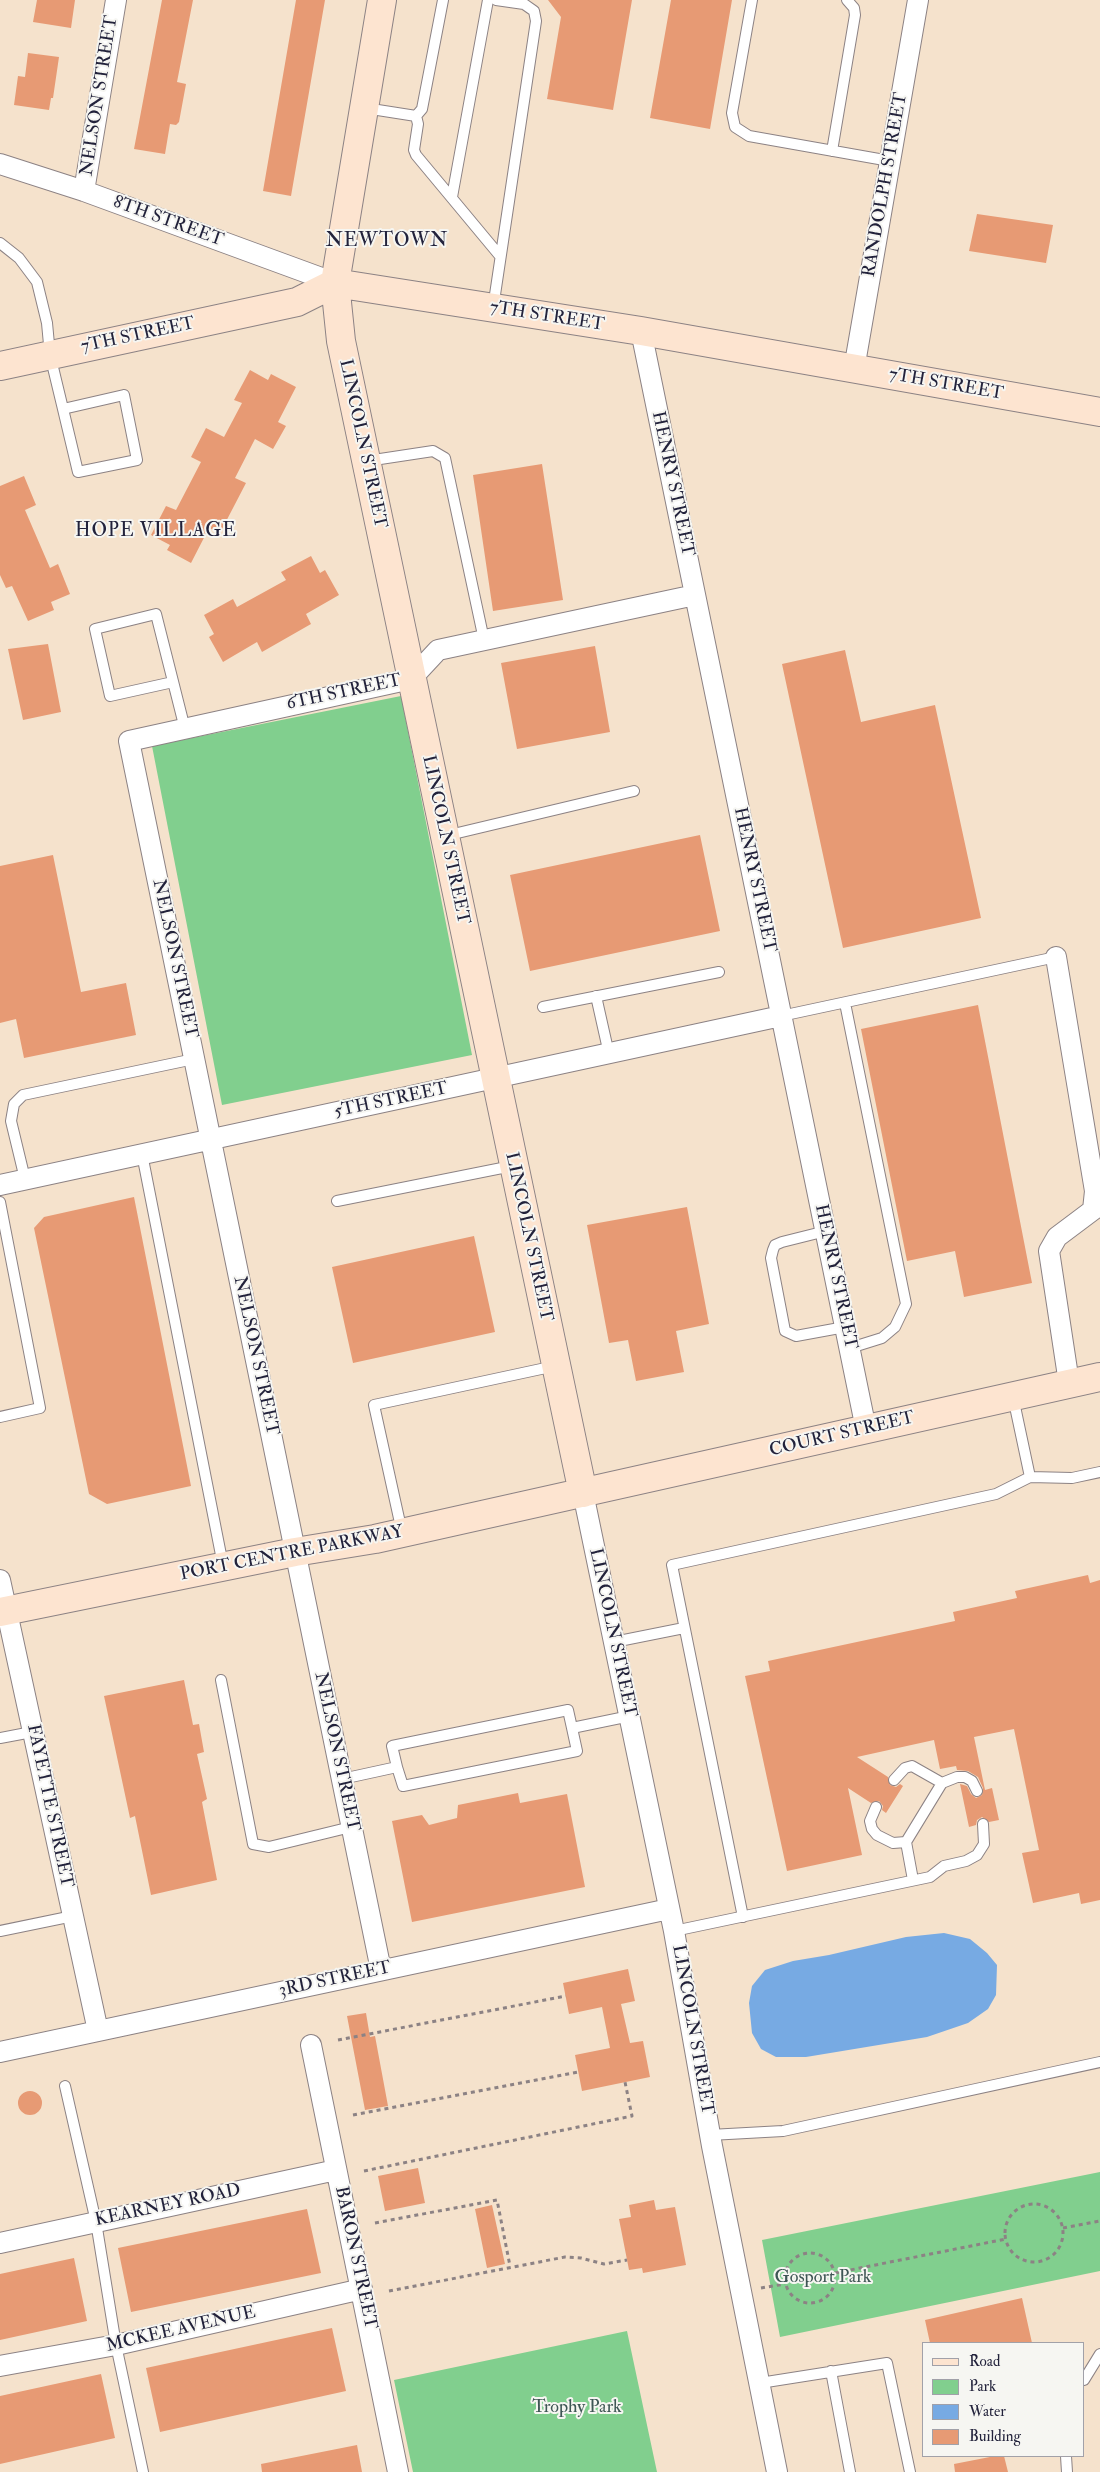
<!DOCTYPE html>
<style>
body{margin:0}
#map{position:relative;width:1100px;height:2472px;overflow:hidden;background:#f5e2cc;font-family:"IM FELL Double Pica",serif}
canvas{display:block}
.legend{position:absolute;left:922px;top:2342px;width:162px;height:115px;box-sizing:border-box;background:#f6f6f2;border:1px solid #a1a1a9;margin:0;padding:6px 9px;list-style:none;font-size:15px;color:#22223b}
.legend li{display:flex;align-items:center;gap:10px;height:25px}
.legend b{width:25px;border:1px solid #a1a1a9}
</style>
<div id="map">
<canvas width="1100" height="2472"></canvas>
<ul class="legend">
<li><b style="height:6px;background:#fde4d0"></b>Road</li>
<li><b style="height:14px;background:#81cf8e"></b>Park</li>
<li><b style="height:14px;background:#77aae3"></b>Water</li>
<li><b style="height:14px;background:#e79a74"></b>Building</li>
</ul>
</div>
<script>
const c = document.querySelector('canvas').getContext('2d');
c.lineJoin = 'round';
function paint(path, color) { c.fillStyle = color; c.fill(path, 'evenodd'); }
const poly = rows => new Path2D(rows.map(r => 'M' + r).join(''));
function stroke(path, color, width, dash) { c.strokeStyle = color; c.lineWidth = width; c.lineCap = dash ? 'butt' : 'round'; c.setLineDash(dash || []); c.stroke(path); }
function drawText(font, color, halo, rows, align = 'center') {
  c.font = font + ' "IM FELL Double Pica",serif'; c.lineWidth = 4; c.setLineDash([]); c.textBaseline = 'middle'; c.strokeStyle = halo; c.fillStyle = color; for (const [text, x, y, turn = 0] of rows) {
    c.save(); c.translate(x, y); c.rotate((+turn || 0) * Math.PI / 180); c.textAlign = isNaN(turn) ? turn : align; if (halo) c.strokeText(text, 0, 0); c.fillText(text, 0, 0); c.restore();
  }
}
paint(poly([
 [401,696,472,1055,222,1105,152,746],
 [1100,2172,1100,2271,780,2337,762,2240],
 [627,2331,657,2472,413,2472,394,2380]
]), '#81cf8e');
paint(poly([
 [944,1933,970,1939,987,1953,997,1965,996,1995,988,2009,968,2023,927,2037,806,2057,776,2057,761,2049,752,2033,749,2003,752,1986,765,1970,793,1961,829,1955,906,1937]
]), '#77aae3');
paint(poly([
 [37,0,75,0,71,28,33,22],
 [162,0,193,0,177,82,186,84,179,122,176,125,170,124,165,154,134,149],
 [296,0,325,0,291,196,263,191],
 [548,0,632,0,613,110,547,99,561,17],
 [671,0,732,0,710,129,650,118],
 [28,53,59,57,53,98,51,98,49,110,14,105,18,76,25,77],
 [977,214,1053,225,1046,263,969,251],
 [250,370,268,380,271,374,296,387,278,422,286,426,273,449,255,439,235,478,246,483,220,533,209,528,191,563,167,550,170,545,151,535,166,506,176,510,201,462,191,457,206,428,224,437,242,403,234,400],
 [542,464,563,600,493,611,473,475],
 [24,476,36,505,25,510,50,568,58,564,70,594,51,602,54,610,28,621,12,586,6,588,0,575,0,486],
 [311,556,320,573,325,570,339,595,306,614,311,624,262,652,257,642,223,662,209,637,214,634,204,615,233,599,237,607,286,580,281,572],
 [48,644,61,712,23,720,8,649],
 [595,646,610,732,517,749,501,663],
 [845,650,861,722,935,705,981,918,843,948,782,664],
 [700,835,720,931,530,971,510,875],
 [53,855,81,992,126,983,136,1035,24,1058,16,1019,0,1023,0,866],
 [978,1005,1032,1283,964,1297,955,1251,907,1261,861,1029],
 [134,1197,191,1486,107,1504,89,1494,34,1228,44,1217],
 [687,1207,709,1324,676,1331,684,1372,636,1381,628,1340,609,1343,587,1225],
 [474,1236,495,1332,353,1363,332,1267],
 [1088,1575,1090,1583,1100,1580,1100,1900,1081,1904,1079,1893,1033,1903,1022,1853,1039,1850,1014,1729,974,1737,985,1790,992,1788,999,1820,989,1822,982,1817,977,1820,976,1825,969,1827,960,1784,967,1786,971,1794,976,1798,982,1795,983,1788,978,1777,968,1771,957,1770,956,1766,940,1769,934,1740,857,1757,888,1777,890,1785,896,1787,900,1784,903,1786,886,1813,882,1810,883,1806,879,1801,871,1803,848,1788,862,1855,787,1871,745,1676,770,1671,768,1661,955,1621,953,1612,1017,1598,1015,1591],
 [184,1680,193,1725,199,1724,204,1752,197,1754,207,1799,202,1802,217,1880,151,1895,135,1816,130,1818,104,1696],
 [518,1793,520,1803,567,1794,585,1887,412,1922,392,1821,422,1815,429,1825,457,1818,458,1805],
 [628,1969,635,2001,621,2004,630,2043,643,2041,650,2077,582,2091,575,2055,610,2048,602,2007,569,2014,563,1983],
 [366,2013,370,2037,375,2036,388,2106,365,2110,347,2016],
 '18 2103a12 12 0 1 1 24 0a12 12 0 1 1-24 0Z',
 [418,2168,425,2203,385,2211,378,2176],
 [654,2200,656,2210,675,2207,686,2265,643,2273,642,2268,629,2270,619,2219,631,2217,629,2205],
 [492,2205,505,2264,487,2268,475,2209],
 [307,2209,321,2273,131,2312,118,2248],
 [74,2258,87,2321,0,2340,0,2274],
 [1022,2298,1032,2343,930,2343,925,2320],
 [332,2328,346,2391,160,2432,146,2368],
 [101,2374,115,2438,0,2464,0,2396],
 [357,2445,362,2472,262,2472,261,2464],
 [995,2456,1004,2456,1008,2472,955,2472,954,2464]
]), '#e79a74');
const lane = poly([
 [752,0,732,113,735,127,749,136,890,161],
 [365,108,416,116,422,109,443,0],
 [416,116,418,124,414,150,416,155,500,256],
 [832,151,855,15,854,8,847,0],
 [452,197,488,0],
 [0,243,19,258,37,282,47,323,50,355,63,409,78,472,137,460,124,395,63,409],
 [493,308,536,21,534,11,524,4,496,0],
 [367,461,433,451,445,458,484,640],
 [173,682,110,696,95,629,156,614,185,729],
 [445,836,634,791],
 [596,996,609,1054],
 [845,1003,906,1304,895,1327,882,1338,850,1348],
 [543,1007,719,972],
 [781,1016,1056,957],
 [142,1154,223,1565],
 [25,1179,11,1121,14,1104,23,1095,194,1059],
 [337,1201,512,1166],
 [0,1202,40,1408,0,1417],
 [826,1231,782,1242,775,1245,773,1250,771,1258,785,1331,796,1336,845,1327],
 [1013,1397,1030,1477],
 [402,1532,374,1405,555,1366],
 [614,1642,684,1628],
 [221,1680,253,1844,269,1847,351,1827],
 [0,1738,32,1732],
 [397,1767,403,1786,577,1751,572,1728],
 [342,1779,397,1767,392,1746,568,1710,572,1728,630,1716],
 [894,1780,905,1768,912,1766,942,1783],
 [876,1807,870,1821,872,1829,877,1835,893,1843,906,1842],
 [913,1880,906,1842,942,1783,957,1777,965,1777,972,1781,977,1791],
 [743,1917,672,1565,996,1494,1030,1477,1072,1478,1100,1472],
 [0,1931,73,1916],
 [674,1931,930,1877,944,1866,966,1861,977,1855,984,1844,983,1824],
 [65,2086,96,2222,116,2345,143,2472],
 [710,2135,783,2131,1100,2062],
 [831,2371,850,2472],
 [1084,2380,1100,2354],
 [760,2383,887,2363,910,2472],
 [1066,2456,1067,2472]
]);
const street = poly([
 [0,164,84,191,335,283],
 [84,191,116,0],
 [641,331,866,1429],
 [854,369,918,0],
 [1056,957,1095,1191,1093,1210,1057,1237,1049,1251,1069,1383],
 [0,1185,781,1016],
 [583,1493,674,1931,712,2146,777,2472],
 [0,1580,98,2031],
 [381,1970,129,741,411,679,438,650,695,595],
 [311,2045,398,2472],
 [0,2052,669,1909],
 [0,2243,336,2170],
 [0,2366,116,2345,362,2289]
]);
const secondary = poly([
 [382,0,335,283,341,341,583,1493],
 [0,366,297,302,335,283,641,331,1100,412],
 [0,1612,295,1552,375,1539,1100,1377]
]);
stroke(lane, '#8c8284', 12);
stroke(street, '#8c8284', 22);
stroke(secondary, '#8c8284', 30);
stroke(poly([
 [338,2040,566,1996],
 [353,2115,578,2072],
 [364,2171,632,2116,625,2082],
 '1005 2233a29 29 0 1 1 58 0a29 29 0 1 1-58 0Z',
 [375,2223,497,2200,510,2266],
 [1063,2228,1100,2221],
 '785 2278a25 25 0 1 1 50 0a25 25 0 1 1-50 0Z',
 [835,2273,1006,2239],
 [761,2288,785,2284],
 [389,2291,565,2257,581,2258,604,2264,627,2260]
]), '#8c8284', 3, [4, 4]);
stroke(lane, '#fff', 10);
stroke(street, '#fff', 20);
stroke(secondary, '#fde4d0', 28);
drawText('18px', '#22223b', '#f6f6f2', [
 ["NELSON STREET",100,96,-81],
 ["RANDOLPH STREET",886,185,-80],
 ["8TH STREET",168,222,20],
 ["7TH STREET",547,317,9],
 ["7TH STREET",138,336,-12],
 ["7TH STREET",946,385,10],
 ["LINCOLN STREET",362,444,78],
 ["HENRY STREET",672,484,78],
 ["6TH STREET",344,693,-12],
 ["LINCOLN STREET",445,840,78],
 ["HENRY STREET",754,880,78],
 ["NELSON STREET",174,959,78],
 ["5TH STREET",391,1101,-12],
 ["LINCOLN STREET",528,1237,78],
 ["HENRY STREET",835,1277,78],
 ["NELSON STREET",255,1356,78],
 ["COURT STREET",842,1435,-13],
 ["PORT CENTRE PARKWAY",292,1554,-11],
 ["LINCOLN STREET",612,1633,78],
 ["NELSON STREET",336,1752,78],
 ["FAYETTE STREET",49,1806,78],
 ["3RD STREET",335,1980,-12],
 ["LINCOLN STREET",692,2030,80],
 ["KEARNEY ROAD",168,2206,-12],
 ["BARON STREET",355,2258,78],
 ["MCKEE AVENUE",181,2330,-13]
]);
drawText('18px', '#3e5654', '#f6f6f2', [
 ["Gosport Park",823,2278],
 ["Trophy Park",577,2408]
]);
c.letterSpacing = '1px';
drawText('19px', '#22223b', '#f6f6f2', [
 ["NEWTOWN",387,242],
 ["HOPE VILLAGE",156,532]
]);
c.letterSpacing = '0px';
</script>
